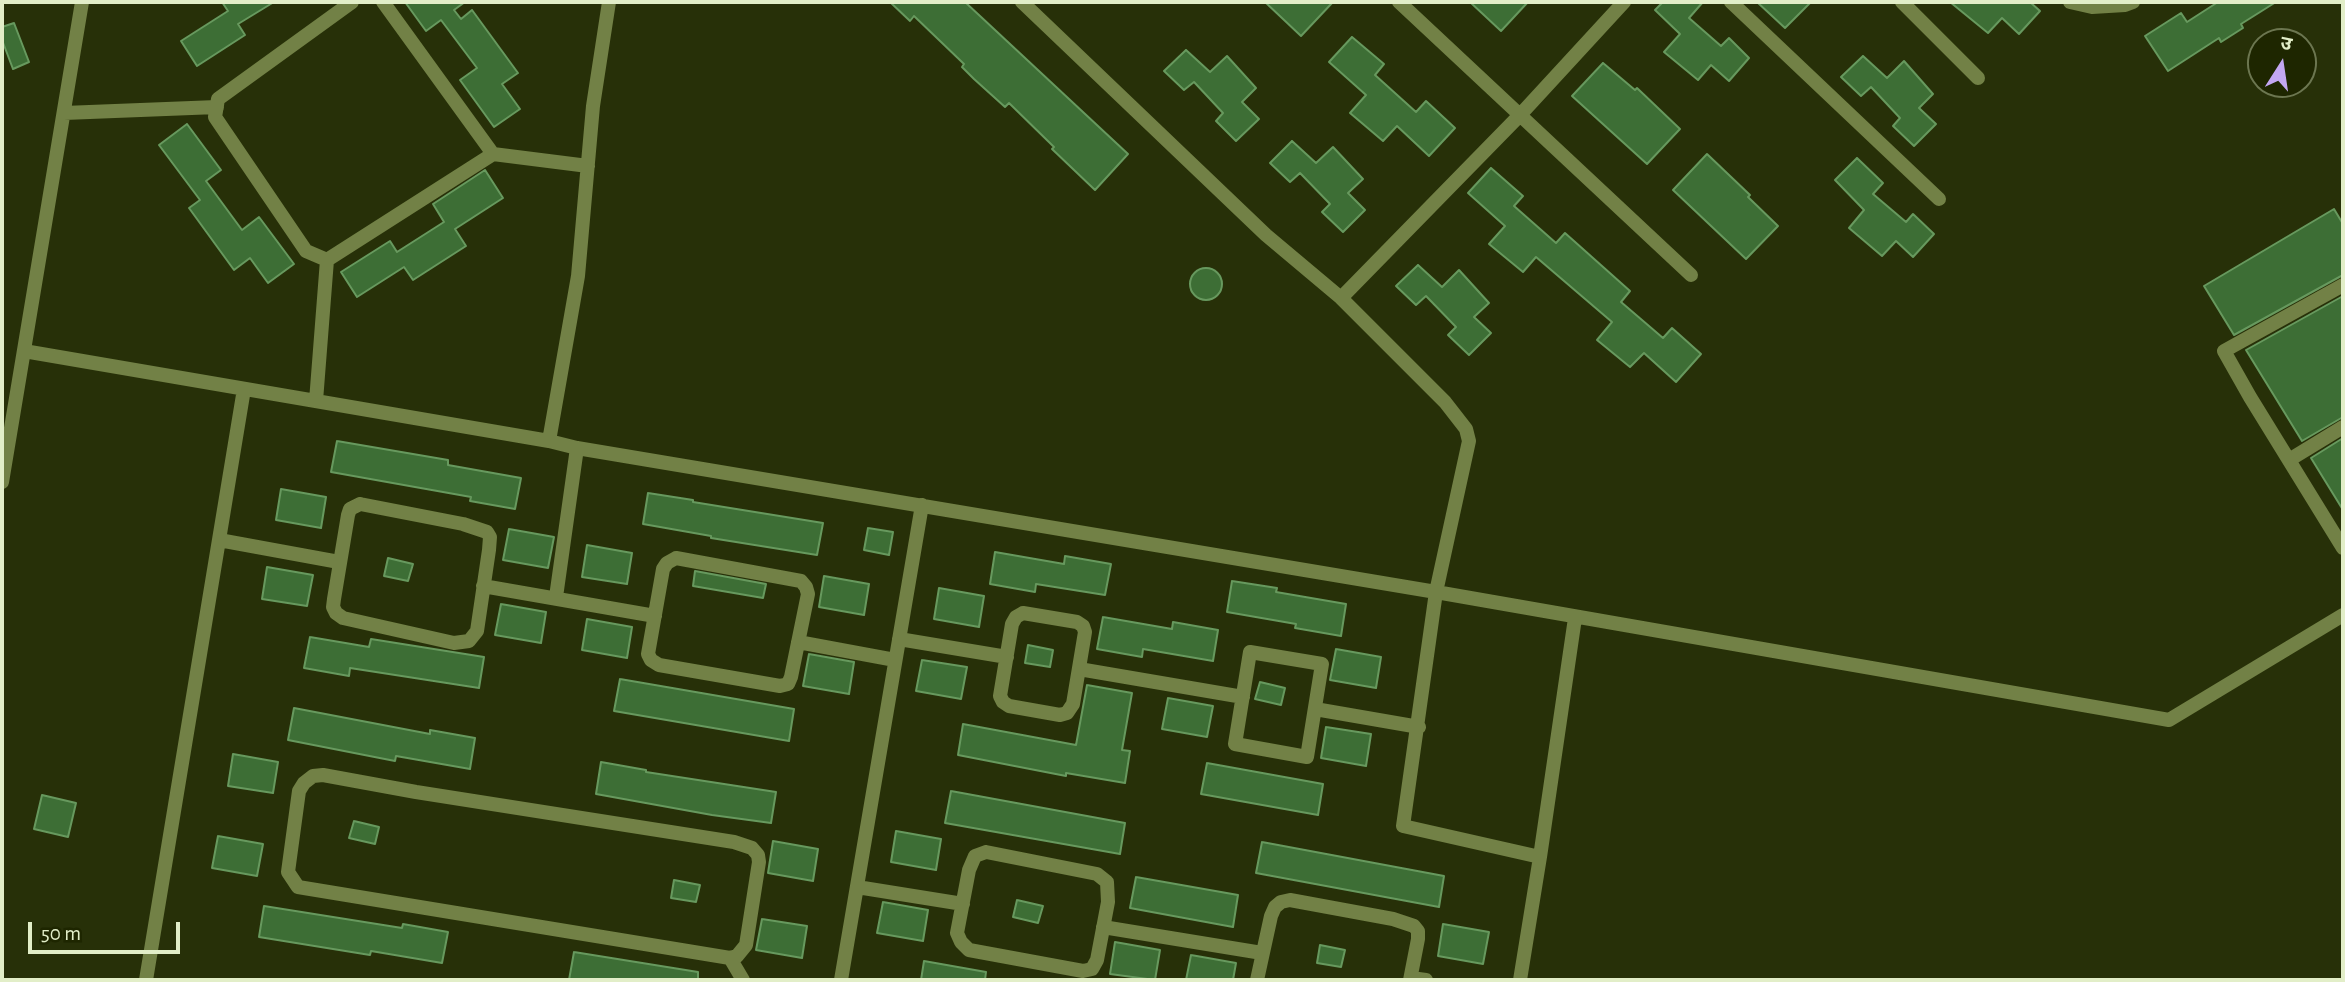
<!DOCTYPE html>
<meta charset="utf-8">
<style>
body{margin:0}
#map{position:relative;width:2345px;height:982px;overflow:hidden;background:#273008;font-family:"Alegreya Sans","Noto Sans Devanagari",sans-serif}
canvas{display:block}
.frame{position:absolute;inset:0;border:4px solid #e2eec8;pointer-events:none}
.north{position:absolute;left:2247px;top:28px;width:70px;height:70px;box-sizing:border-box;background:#1e2600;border:2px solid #6c7650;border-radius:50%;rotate:12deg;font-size:19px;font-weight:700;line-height:28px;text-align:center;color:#e2eec8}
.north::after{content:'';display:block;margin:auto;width:24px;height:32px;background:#c3a7f2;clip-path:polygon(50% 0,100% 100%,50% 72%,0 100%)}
.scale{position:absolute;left:28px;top:922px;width:152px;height:32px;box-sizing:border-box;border:4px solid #e2eec8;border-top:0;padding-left:9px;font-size:21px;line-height:24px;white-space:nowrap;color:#e2eec8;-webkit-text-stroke:5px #1e2600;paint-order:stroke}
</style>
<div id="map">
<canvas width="2345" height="982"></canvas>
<div class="frame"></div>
<div class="north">उ</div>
<div class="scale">50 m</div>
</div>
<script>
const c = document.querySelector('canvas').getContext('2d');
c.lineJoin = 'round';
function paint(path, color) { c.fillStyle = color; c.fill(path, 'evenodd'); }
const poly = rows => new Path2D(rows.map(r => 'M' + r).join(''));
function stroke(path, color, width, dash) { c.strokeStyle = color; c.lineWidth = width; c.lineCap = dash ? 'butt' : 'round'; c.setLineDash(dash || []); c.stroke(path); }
const building = poly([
 [222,2,274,2,238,24,245,35,197,66,181,41,228,11,222,2],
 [405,2,465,2,454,10,461,19,472,10,518,73,502,84,520,109,494,127,460,80,477,68,441,20,426,31,405,2],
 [890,2,965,2,1128,154,1095,190,1052,149,1054,147,1009,103,1005,107,974,79,962,67,964,64,914,16,910,21,890,2],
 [1265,2,1333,2,1301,36,1265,2],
 [1470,2,1528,2,1501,31,1470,2],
 [1663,2,1703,2,1689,18,1721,46,1729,38,1749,58,1729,81,1711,65,1698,80,1664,52,1680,34,1655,10,1663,2],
 [1757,2,1811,2,1785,28,1757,2],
 [1950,2,2030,2,2040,11,2019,34,2002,18,1988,33,1950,2],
 [2218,2,2276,2,2241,24,2243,28,2221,42,2219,38,2168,71,2145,36,2181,13,2187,22,2218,2],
 [14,23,29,62,13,69,2,40,2,27,14,23],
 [1352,37,1384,64,1375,75,1416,112,1426,101,1455,128,1429,156,1397,126,1383,141,1350,113,1366,95,1329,62,1352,37],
 [1186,50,1210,72,1227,56,1256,88,1242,102,1259,119,1236,141,1216,121,1223,113,1194,82,1184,90,1164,71,1186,50],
 [1863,56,1887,78,1904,61,1933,94,1919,108,1936,124,1914,146,1893,126,1900,118,1871,87,1861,96,1841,77,1863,56],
 [1603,63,1635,90,1637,88,1680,129,1647,164,1572,96,1603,63],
 [187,124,221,170,206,181,242,230,259,217,294,264,268,283,250,258,234,270,189,208,200,200,159,145,187,124],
 [1292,141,1316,163,1333,147,1363,179,1348,193,1365,210,1343,232,1322,212,1330,204,1300,173,1290,182,1270,163,1292,141],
 [1707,154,1750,195,1748,197,1778,226,1746,259,1673,190,1707,154],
 [1857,158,1883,183,1873,194,1906,222,1913,214,1934,234,1913,257,1896,241,1882,256,1849,228,1864,210,1835,180,1857,158],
 [1491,168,1523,196,1514,206,1556,243,1565,233,1630,291,1621,302,1663,338,1672,328,1701,354,1676,382,1644,353,1630,367,1597,340,1612,322,1536,257,1523,272,1489,244,1505,226,1468,193,1491,168],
 [485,170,503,198,455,229,466,246,413,280,404,267,357,297,341,272,390,241,397,252,444,222,433,204,485,170],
 [2334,209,2343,224,2343,275,2234,335,2204,286,2334,209],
 [1418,265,1442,287,1459,270,1489,303,1474,317,1491,333,1469,355,1448,335,1456,327,1426,296,1416,305,1396,286,1418,265],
 '1190 284a16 16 0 1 1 32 0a16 16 0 1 1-32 0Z',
 [2343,296,2343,417,2302,441,2246,350,2343,296],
 [2343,438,2343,510,2311,458,2343,438],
 [337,441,448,460,448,465,521,478,515,509,470,501,471,497,331,472,337,441],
 [281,489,326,497,321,528,276,520,281,489],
 [648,493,693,500,693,502,823,523,817,555,711,538,711,536,643,524,648,493],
 [868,528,893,532,889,555,864,550,868,528],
 [509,529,554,537,548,568,503,560,509,529],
 [587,545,632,553,627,584,582,577,587,545],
 [995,552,1064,564,1065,556,1111,564,1105,595,1036,584,1035,592,990,584,995,552],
 [388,558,413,564,408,581,384,576,388,558],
 [267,567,313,575,307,606,262,599,267,567],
 [695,571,766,584,763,598,693,586,695,571],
 [824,576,869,584,864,615,819,607,824,576],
 [1232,581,1277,588,1276,592,1346,604,1341,636,1295,628,1296,624,1227,612,1232,581],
 [939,588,984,596,979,627,934,619,939,588],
 [501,604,546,612,541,643,495,635,501,604],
 [1103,617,1172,629,1173,622,1218,630,1213,661,1143,649,1142,657,1097,649,1103,617],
 [587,619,632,627,627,658,582,650,587,619],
 [310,637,369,647,371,639,484,657,479,688,350,668,349,676,304,668,310,637],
 [1028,645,1053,650,1050,667,1025,663,1028,645],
 [1336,649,1381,657,1376,688,1330,680,1336,649],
 [809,654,854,662,849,694,803,686,809,654],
 [922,660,967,667,961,699,916,691,922,660],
 [620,679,794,709,789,741,614,711,620,679],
 [1260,682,1285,688,1281,705,1255,699,1260,682],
 [1087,685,1132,693,1122,750,1130,751,1125,783,1066,773,1066,776,958,755,963,724,1076,745,1087,685],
 [1168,698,1213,706,1207,737,1162,729,1168,698],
 [294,708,430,734,430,730,475,738,470,769,396,756,395,761,288,740,294,708],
 [1326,727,1371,734,1366,766,1321,758,1326,727],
 [233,754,278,762,273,793,228,786,233,754],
 [601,762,646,770,646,772,776,792,771,823,712,815,596,794,601,762],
 [1207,763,1323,784,1318,815,1201,794,1207,763],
 [951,791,1125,823,1120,854,945,823,951,791],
 [42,795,76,803,68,837,34,829,42,795],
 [354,821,379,827,375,844,349,838,354,821],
 [896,831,941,839,936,870,891,862,896,831],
 [218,836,263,844,257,876,212,868,218,836],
 [773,841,818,849,813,881,768,873,773,841],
 [1262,842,1444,876,1439,907,1256,873,1262,842],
 [1136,877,1238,895,1233,927,1130,908,1136,877],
 [674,880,700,885,696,902,671,898,674,880],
 [1017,900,1043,906,1038,923,1013,917,1017,900],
 [883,902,928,910,923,941,877,933,883,902],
 [264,906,402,928,403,924,448,932,442,963,371,951,370,955,259,937,264,906],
 [762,919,807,926,802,958,756,950,762,919],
 [1443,924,1489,932,1483,964,1438,956,1443,924],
 [1115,942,1160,950,1155,980,1110,974,1115,942],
 [1320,945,1345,950,1341,967,1317,963,1320,945],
 [574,952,698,972,698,980,569,980,574,952],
 [1191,955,1236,963,1233,980,1186,980,1191,955],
 [924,961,986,972,985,980,921,980,924,961]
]);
paint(building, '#3d6e35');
stroke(building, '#67995e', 2);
stroke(poly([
 [352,2,218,99,215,117,306,251,327,260,493,154],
 [383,2,493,154,588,166],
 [1022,2,1266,235,1341,298,1445,402,1466,429,1469,441,1436,592,1403,826,1540,857,1520,980],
 [1399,2,1691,275],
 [1731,2,1939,199],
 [1902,2,1978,78],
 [2070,2,2092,7,2125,5,2133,2],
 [64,113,217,107],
 [2343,285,2224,351,2250,397,2343,548],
 [1341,298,1520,115,1624,2],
 [24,351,549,441,577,448,1436,592,2169,720,2343,615],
 [316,401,327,260],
 [549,441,578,276,593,106,609,2],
 [2289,460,2343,427],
 [2,482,82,2],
 [360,504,463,524,487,532,490,537,489,550,477,631,469,641,454,643,343,618,336,613,333,607,334,599,348,515,350,509,360,504],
 [219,540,339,562],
 [676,558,801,581,806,587,808,594,791,677,788,684,780,686,659,665,651,660,648,654,663,569,667,563,676,558],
 [483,586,655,616],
 [556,597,577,448],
 [1023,613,1077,622,1083,626,1085,632,1073,704,1067,713,1060,715,1009,706,1003,702,1000,696,1012,624,1016,617,1023,613],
 [899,639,1007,657],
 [798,642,895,660],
 [1250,652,1322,664,1307,757,1235,744,1250,652],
 [1079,669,1243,697],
 [1315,709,1419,727],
 [323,775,416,792,734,842,752,848,758,855,759,862,746,945,737,956,730,958,298,887,288,872,299,791,304,783,313,776,323,775],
 [986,852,1097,874,1107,882,1108,902,1097,960,1092,969,1083,971,969,950,961,942,957,933,969,870,975,856,986,852],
 [1540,857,1575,618],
 [857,887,963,904],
 [1103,927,1262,953],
 [730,958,743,980],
 [1411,978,1426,980],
 [146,980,244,389],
 [841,980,922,505],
 [1257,980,1271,916,1275,907,1281,902,1290,900,1393,919,1414,926,1418,931,1418,939,1410,980]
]), '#728146', 14);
</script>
